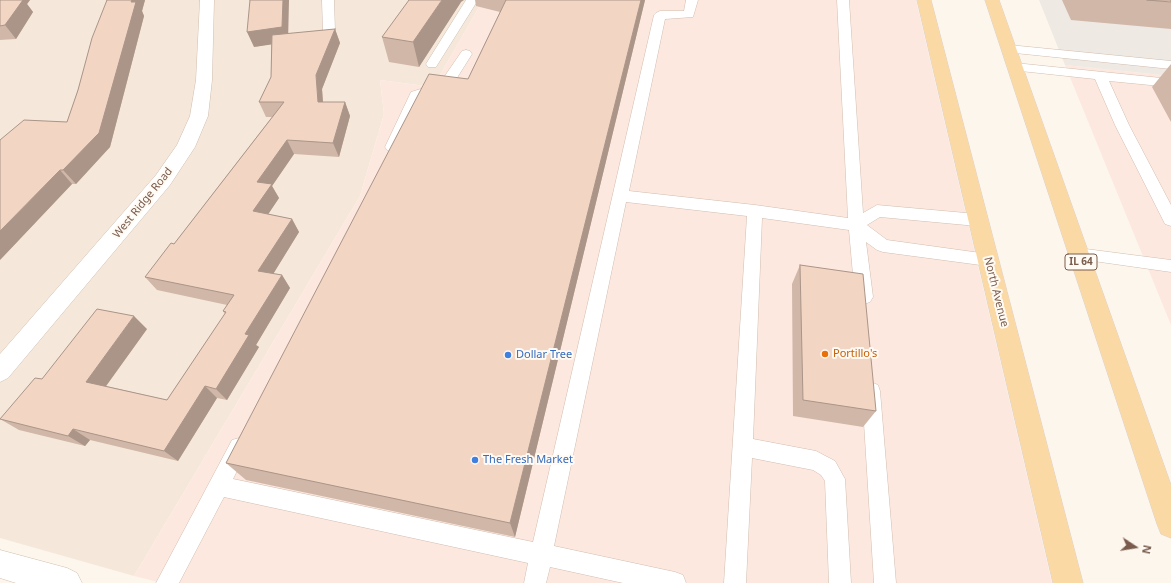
<!DOCTYPE html>
<style>
body{margin:0}
#map{position:relative;width:1171px;height:583px;overflow:hidden;background:#fdf6ec;font-family:"Noto Sans",sans-serif}
canvas{display:block}
.north{position:absolute;left:1115px;top:527px;width:40px;height:40px;-webkit-text-stroke:3px #fffaf3;paint-order:stroke;rotate:102deg;font-size:11px;font-weight:700;line-height:16px;text-align:center;color:#7a5c4d}
.north::after{content:'';display:block;margin:auto;width:14px;height:18px;background:#7a5c4d;clip-path:polygon(50% 0,100% 100%,50% 72%,0 100%)}
</style>
<div id="map">
<canvas width="1171" height="583"></canvas>
<div class="north">N</div>
</div>
<script>
const c = document.querySelector('canvas').getContext('2d');
c.lineJoin = 'round';
function paint(path, color) { c.fillStyle = color; c.fill(path, 'evenodd'); }
const poly = rows => new Path2D(rows.map(r => 'M' + r).join(''));
function stroke(path, color, width, dash) { c.strokeStyle = color; c.lineWidth = width; c.lineCap = dash ? 'butt' : 'round'; c.setLineDash(dash || []); c.stroke(path); }
function drawText(font, color, halo, rows, align = 'center') {
  c.font = font + ' "Noto Sans",sans-serif'; c.lineWidth = 4; c.setLineDash([]); c.textBaseline = 'middle'; c.strokeStyle = halo; c.fillStyle = color; for (const [text, x, y, turn = 0] of rows) {
    c.save(); c.translate(x, y); c.rotate((+turn || 0) * Math.PI / 180); c.textAlign = isNaN(turn) ? turn : align; if (halo) c.strokeText(text, 0, 0); c.fillText(text, 0, 0); c.restore();
  }
}
paint(poly([
 [0,0,483,0,433,87,380,80,384,114,360,196,134,576,0,538]
]), '#f5e8da');
paint(poly([
 [483,0,916,0,1052,583,162,583,134,576,360,196,384,114,380,80,433,87],
 [1065,65,1171,76,1171,325]
]), '#fde8e0');
paint(poly([
 [1039,0,1171,0,1171,76,1065,65]
]), '#efe9e4');
const lane = poly([
 [322,0,334,0,335,32,333,35,329,36,325,35,323,32,322,0],
 [466,0,478,0,436,67,428,67,426,64,466,0],
 [686,0,698,0,693,17,665,19,629,191,755,205,848,218,837,0,849,0,863,213,877,205,977,214,983,216,985,220,983,224,977,226,880,217,867,225,887,240,988,254,994,255,996,260,994,265,988,266,883,252,877,250,866,242,873,297,870,302,864,304,858,302,855,297,849,230,762,218,753,439,816,451,835,461,845,479,851,583,829,583,825,481,821,475,813,470,752,458,746,583,724,583,747,216,626,202,554,546,675,572,683,575,686,583,623,583,550,567,546,583,524,583,528,563,224,497,179,583,156,583,232,440,239,438,246,440,249,447,233,479,533,542,654,15,656,13,660,11,684,11,686,0],
 [1009,45,1171,61,1171,69,1005,52,1003,49,1005,46,1009,45],
 [466,50,470,51,472,54,450,89,421,98,397,150,392,152,387,150,385,147,411,92,440,83,462,51,466,50],
 [1015,63,1171,79,1171,87,1109,81,1129,125,1171,205,1171,226,1165,224,1163,220,1115,125,1095,79,1011,70,1009,67,1011,64,1015,63],
 [1078,248,1171,260,1171,272,1072,258,1070,254,1072,250,1078,248],
 [871,382,878,385,880,391,896,583,874,583,862,391,864,385,871,382]
]);
const street = poly([
 [200,0,214,0,212,80,208,116,195,147,170,185,8,378,0,382,0,354,156,175,177,145,190,116,196,80,200,0],
 [0,550,67,568,77,573,82,583,16,583,0,578,0,550]
]);
const primary = poly([
 [917,0,931,0,1083,583,1053,583,917,0],
 [985,0,999,0,1171,485,1171,538,1161,534,1157,524,985,0]
]);
stroke(lane, '#d1beb0', 1);
stroke(street, '#d1beb0', 1);
stroke(primary, '#dad1cd', 1);
paint(lane, '#fff');
paint(street, '#fff');
paint(primary, '#fbd9a5');
paint(poly([
 [0,0,30,0,27,4,33,12,16,39,0,40],
 [107,0,145,0,142,11,144,16,110,147,76,184,72,184,0,260,67,122,78,90],
 [475,0,645,0,515,537,246,480,226,463,468,79,500,12,476,6],
 [1062,0,1171,0,1171,29,1071,20],
 [461,2,419,67,389,62,382,37],
 [335,29,340,43,322,89,323,102,345,102,350,116,339,157,294,154,272,186,279,198,268,214,292,219,299,232,273,274,282,275,290,288,256,345,259,347,227,400,217,398,178,461,90,440,85,446,19,430,0,419,42,379,147,329,106,386,167,400,225,314,223,311,227,305,157,290,145,277,174,244,272,117,266,117,259,102,271,77,271,44,254,47,288,34],
 [1171,64,1171,122,1152,87],
 [800,265,876,411,863,427,793,416,792,284]
]), '#d1b7a8');
paint(poly([
 [12,0,30,0,27,4,33,12,16,39,5,25],
 [132,0,145,0,142,11,144,16,110,147,76,184,63,170],
 [283,0,289,0,288,42,254,47,247,32],
 [442,0,464,0,461,2,419,67,413,42],
 [641,0,645,0,515,537,510,523],
 [335,29,340,43,322,89,324,117,318,102,316,75],
 [345,102,350,116,339,157,333,143],
 [287,140,294,154,272,186,279,198,261,225,253,211,257,182],
 [60,170,72,184,0,260,0,231],
 [292,219,299,232,267,284,258,271],
 [282,275,290,288,256,345,259,347,227,400,216,389,245,334],
 [134,316,147,329,101,393,86,382],
 [205,386,217,398,178,461,164,451],
 [73,429,90,440,85,446,68,436]
]), '#aa9588');
const building = poly([
 [0,0,23,0,5,25,0,26,0,0],
 [107,0,132,0,131,2,136,2,99,133,63,170,60,170,0,231,0,140,24,120,67,122,78,90,92,38,107,0],
 [250,0,283,0,282,27,247,32,250,0],
 [409,0,442,0,413,42,382,37,409,0],
 [506,0,641,0,510,523,226,463,429,74,468,79,506,0],
 [1147,0,1171,0,1171,2,1147,0],
 [335,29,316,75,318,102,345,102,333,143,287,140,257,182,272,184,253,211,292,219,258,271,282,275,245,334,249,335,216,389,205,386,164,451,73,429,68,436,0,419,35,378,42,379,97,309,134,316,86,382,167,400,226,312,223,311,234,295,145,277,171,243,174,244,284,102,259,102,271,77,272,35,335,29],
 [800,265,863,274,876,411,803,400,800,265]
]);
paint(building, '#f3d5c3');
stroke(building, '#aa9588', 1);
for (const [x, y, r, color] of [
 [825,354,4,"#e8710a"],
 [508,355,4,"#3f7fe0"],
 [475,460,4,"#3f7fe0"]
]) { const dot = new Path2D(); dot.arc(x, y, r, 0, 2 * Math.PI); c.fillStyle = color; c.fill(dot); stroke(dot, '#fffaf3', 1.5); }
for (const [x, y, w] of [
 [1081,262,32]
]) { const box = new Path2D(); box.roundRect(x - w / 2, y - 8, w, 16, 3); c.fillStyle = '#fffaf3'; c.fill(box); stroke(box, '#7a5c4d', 1); }
drawText('bold 10px', '#7a5c4d', null, [
 ["IL 64",1081,262]
]);
drawText('11px', '#7a5c4d', '#fffaf3', [
 ["West Ridge Road",143,203,-51],
 ["North Avenue",996,292,76]
]);
drawText('11px', '#c56008', '#fffaf3', [
 ["Portillo's",833,354]
], 'left');
drawText('11px', '#366cbe', '#fffaf3', [
 ["Dollar Tree",516,355],
 ["The Fresh Market",483,460]
], 'left');
</script>
